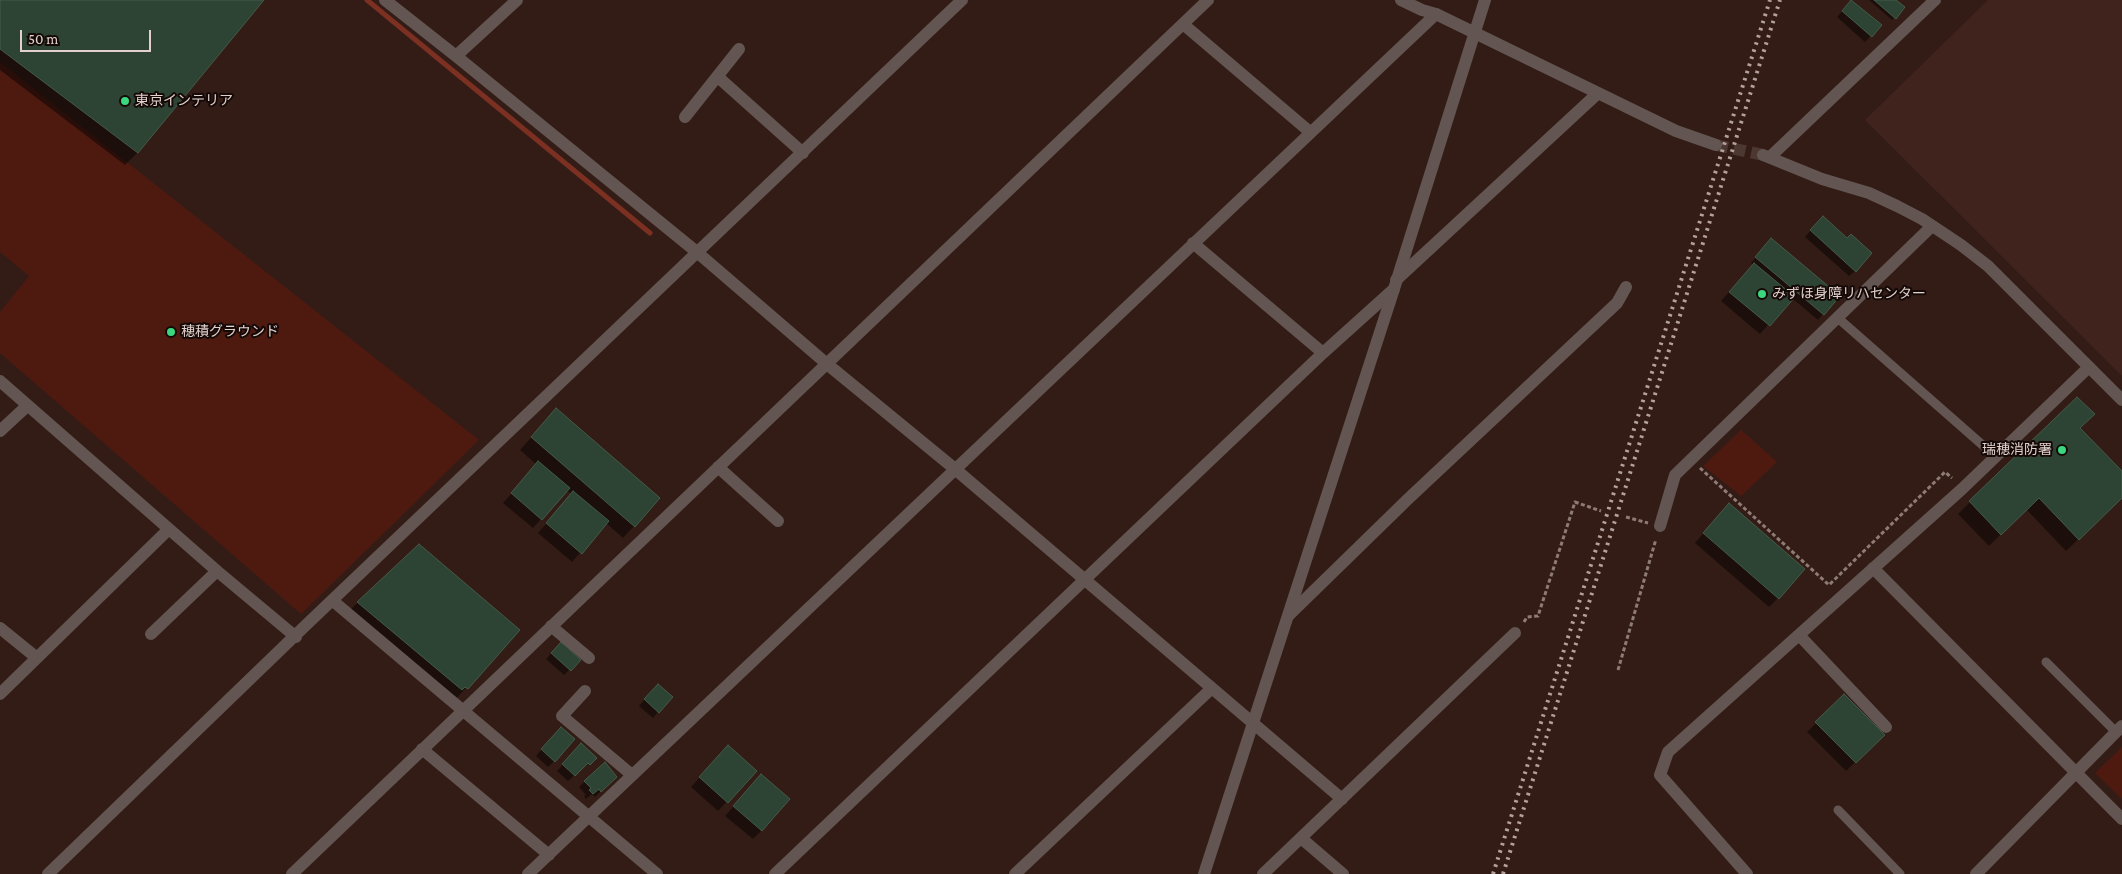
<!DOCTYPE html>
<meta charset="utf-8">
<style>
body{margin:0}
#map{position:relative;width:2122px;height:874px;overflow:hidden;background:#331c16;font-family:"Crimson Pro",serif}
canvas{display:block}
.scale{position:absolute;left:20px;top:30px;width:131px;height:22px;box-sizing:border-box;border:2px solid #e1d0cc;border-top:0;padding-left:6px;font-size:15px;line-height:18px;white-space:nowrap;color:#e1d0cc;-webkit-text-stroke:4px #140907;paint-order:stroke}
</style>
<div id="map">
<canvas width="2122" height="874"></canvas>
<div class="scale">50 m</div>
</div>
<script>
const c = document.querySelector('canvas').getContext('2d');
c.lineJoin = 'round';
function paint(path, color) { c.fillStyle = color; c.fill(path, 'evenodd'); }
const poly = rows => new Path2D(rows.map(r => 'M' + r).join(''));
function stroke(path, color, width, dash) { c.strokeStyle = color; c.lineWidth = width; c.lineCap = dash ? 'butt' : 'round'; c.setLineDash(dash || []); c.stroke(path); }
function drawText(font, color, halo, rows, align = 'center') {
  c.font = font + ' "Crimson Pro","Noto Sans JP",serif'; c.lineWidth = 4; c.setLineDash([]); c.textBaseline = 'middle'; c.strokeStyle = halo; c.fillStyle = color; for (const [text, x, y, turn = 0] of rows) {
    c.save(); c.translate(x, y); c.rotate((+turn || 0) * Math.PI / 180); c.textAlign = isNaN(turn) ? turn : align; if (halo) c.strokeText(text, 0, 0); c.fillText(text, 0, 0); c.restore();
  }
}
paint(poly([
 [1988,0,2122,0,2122,376,1865,120]
]), '#41231d');
paint(poly([
 [0,62,479,440,301,614,0,353,0,312,29,276,0,252],
 [1741,430,1777,462,1741,496,1703,466],
 [2122,747,2122,799,2095,773]
]), '#4e1a10');
paint(poly([
 [0,0,262,0,137,153,125,165,0,70],
 [1869,0,1895,0,1903,8,1892,20],
 [1852,1,1881,25,1865,42,1837,17],
 [1817,223,1855,271,1849,276,1805,237],
 [1766,245,1823,314,1818,320,1792,298,1760,334,1721,301,1753,265,1751,263],
 [2077,398,2079,428,2122,473,2122,497,2066,551,2026,509,1989,546,1958,514],
 [556,410,634,526,623,538,606,523,572,562,538,533,572,495,567,490,533,528,503,503,537,465,520,450],
 [1720,514,1778,598,1769,607,1695,543],
 [358,602,518,630,455,700,346,614],
 [561,643,579,660,564,675,546,659],
 [652,691,658,712,653,718,639,706],
 [1844,696,1883,735,1846,771,1807,732],
 [555,734,554,761,548,767,536,756],
 [576,751,595,758,568,781,557,771],
 [719,756,755,771,718,811,691,787],
 [615,777,595,797,592,794,586,799,584,796,586,795,579,787,585,781],
 [752,785,761,831,753,839,725,816]
]), '#0007');
stroke(poly([
 [367,0,650,233]
]), '#7b3022', 5);
const building = poly([
 [0,0,264,0,138,153,0,49,0,0],
 [1851,0,1882,25,1872,37,1842,11,1851,0],
 [1874,0,1896,0,1905,7,1896,19,1874,0],
 [1823,216,1847,238,1851,234,1872,253,1856,272,1810,230,1823,216],
 [1771,238,1840,296,1824,315,1755,257,1771,238],
 [1754,263,1795,297,1770,326,1729,292,1754,263],
 [2077,397,2095,414,2080,428,2122,471,2122,498,2079,540,2039,498,2001,535,1969,501,2077,397],
 [556,408,660,498,635,527,531,437,556,408],
 [538,461,570,488,542,520,511,493,538,461],
 [573,491,609,521,582,554,546,523,573,491],
 [1729,503,1805,569,1779,599,1703,533,1729,503],
 [419,544,520,630,468,689,465,687,462,690,357,602,419,544],
 [561,642,581,660,571,671,551,653,561,642],
 [658,684,673,697,659,713,644,699,658,684],
 [1844,694,1885,735,1856,763,1815,722,1844,694],
 [561,727,575,739,555,762,541,749,561,727],
 [581,743,597,758,590,765,588,763,575,776,562,764,581,743],
 [728,745,757,771,728,803,699,777,728,745],
 [605,762,617,777,601,792,599,789,593,794,589,790,591,788,584,781,605,762],
 [761,774,790,799,762,831,733,806,761,774]
]);
paint(building, '#2d4333');
stroke(building, '#445b4a', 1);
stroke(poly([
 [1716,145,1763,155]
]), '#4d3731', 12, [12, 6]);
stroke(poly([
 [1700,468,1829,585,1945,472,1952,478],
 [1626,517,1648,523],
 [1524,622,1527,617,1538,616,1575,502,1601,511],
 [1618,670,1656,539]
]), '#8f7b76', 3, [4, 2.5]);
stroke(poly([
 [1839,319,1995,456],
 [2046,662,2116,732],
 [1838,810,1900,874]
]), '#625552', 9);
stroke(poly([
 [385,0,456,56,698,253,827,364,955,469,1342,799],
 [1183,24,1310,132],
 [456,56,517,0],
 [718,77,803,153],
 [685,117,739,49],
 [1770,157,1935,0],
 [1193,243,1323,353],
 [1396,280,1597,94],
 [0,381,217,571,296,637],
 [0,431,27,406],
 [718,467,778,521],
 [1660,526,1675,475,1932,226],
 [1873,568,2122,819],
 [333,601,657,874],
 [1288,616,1408,499,1617,303,1626,287],
 [551,626,589,658],
 [0,628,37,658],
 [151,634,217,571],
 [1799,635,1886,727],
 [585,691,562,716,632,775],
 [0,694,169,529],
 [422,749,549,855],
 [1301,838,1343,874],
 [48,874,305,626,962,0],
 [292,874,1208,0],
 [528,874,1436,14],
 [775,874,1323,353,1394,289],
 [1015,874,1211,689],
 [1263,874,1515,633],
 [1747,874,1660,775,1668,752,1962,489,2089,367],
 [1976,874,2122,726]
]), '#625552', 12);
stroke(poly([
 [1401,0,1422,10,1436,14,1676,131,1716,145],
 [1763,155,1822,179,1869,193,1897,206,1922,219,1961,245,1988,266,2122,400],
 [1204,874,1394,289,1485,0]
]), '#625552', 12);
stroke(poly([
 [1493,874,1770,0],
 [1503,874,1780,0]
]), '#b4a19d', 4, [2.5, 5]);
for (const [x, y, r, color] of [
 [125,101,5,"#3bd77e"],
 [1762,294,5,"#3bd77e"],
 [171,332,5,"#3bd77e"],
 [2062,450,5,"#3bd77e"]
]) { const dot = new Path2D(); dot.arc(x, y, r, 0, 2 * Math.PI); c.fillStyle = color; c.fill(dot); stroke(dot, '#140907', 2); }
drawText('14px', '#e1d0cc', '#140907', [
 ["東京インテリア",135,101],
 ["みずほ身障リハセンター",1772,294],
 ["穂積グラウンド",181,332],
 ["瑞穂消防署",2052,450,"right"]
], 'left');
</script>
